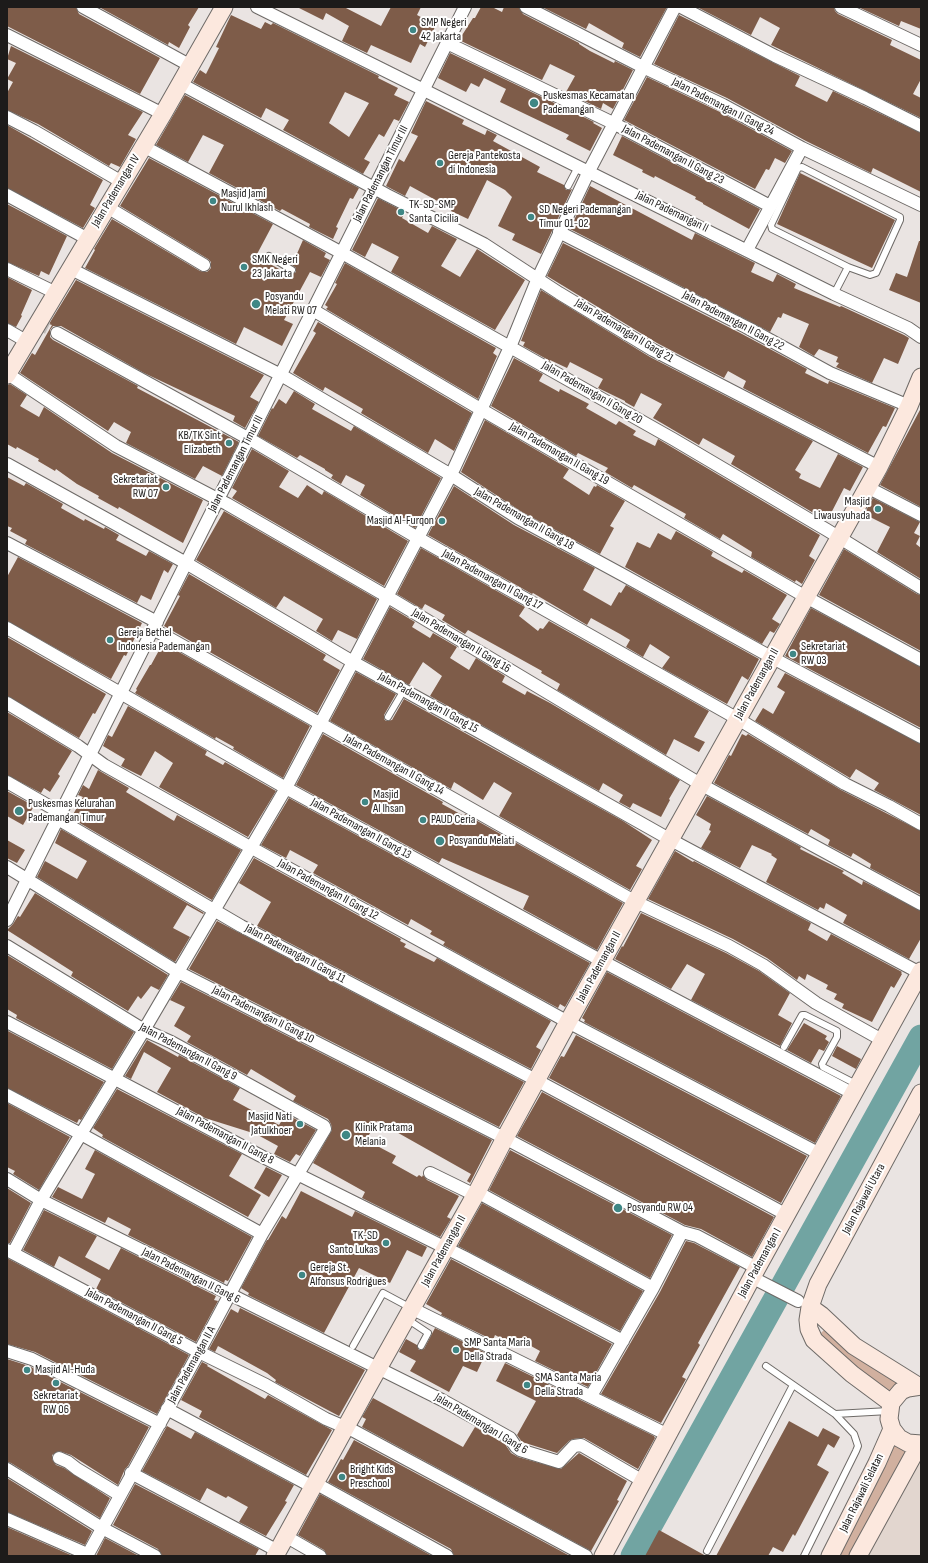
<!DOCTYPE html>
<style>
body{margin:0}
#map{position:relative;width:928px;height:1563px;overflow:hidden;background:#eae4e2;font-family:"Sofia Sans Condensed",sans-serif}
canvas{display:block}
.frame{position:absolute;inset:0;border:8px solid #1d1b1a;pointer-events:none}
</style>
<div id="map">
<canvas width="928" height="1563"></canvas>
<div class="frame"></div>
</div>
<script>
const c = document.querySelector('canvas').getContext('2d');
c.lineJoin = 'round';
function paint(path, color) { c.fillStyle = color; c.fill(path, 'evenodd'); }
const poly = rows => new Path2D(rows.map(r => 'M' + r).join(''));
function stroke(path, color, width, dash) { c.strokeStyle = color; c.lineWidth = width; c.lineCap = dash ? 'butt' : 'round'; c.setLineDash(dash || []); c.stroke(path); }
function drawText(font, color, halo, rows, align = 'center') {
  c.font = font + ' "Sofia Sans Condensed",sans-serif'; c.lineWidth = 4; c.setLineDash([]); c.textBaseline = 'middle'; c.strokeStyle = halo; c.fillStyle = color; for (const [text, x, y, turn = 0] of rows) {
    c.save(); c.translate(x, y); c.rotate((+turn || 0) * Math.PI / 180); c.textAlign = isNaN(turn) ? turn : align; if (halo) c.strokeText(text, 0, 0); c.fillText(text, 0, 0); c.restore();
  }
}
paint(poly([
 [921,1444,921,1556,858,1556]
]), '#e2d6cf');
paint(poly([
 [830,1324,918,1386,891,1403,814,1340],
 [894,1429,911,1442,858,1556,830,1556]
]), '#d1b09f');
stroke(poly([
 [633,1556,921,1037]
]), '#71a4a2', 25);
paint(poly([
 [7,7,76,7,79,14,160,58,140,94,7,26],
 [99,7,199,7,188,25,190,27,179,48,169,42,168,45],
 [297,7,344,7,381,26,391,7,421,7,417,15,436,25,425,47,420,44,411,63,371,45,367,53,342,41,349,26,326,13,323,20],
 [481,7,492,7,502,12,504,7,519,7,523,14,579,43,579,44,590,51,614,63,615,61,633,70,613,109,603,103,601,109,566,92,575,76,550,64,542,80,459,40,473,18,475,18],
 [542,7,667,7,640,57,622,48,624,43,589,23,586,29],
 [697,7,834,7,835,11,838,14,892,40,890,45,921,60,921,79,913,94,921,98,921,118,771,45,780,28,760,17,751,35],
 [858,7,921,7,921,29,901,21,899,26],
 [231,15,261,29,265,22,271,25,273,23,379,76,378,78,398,88,394,95,409,102,399,121,394,119,384,137,379,134,364,159,370,162,363,174,283,130,289,120,266,108,261,118,193,82,200,70,206,74,219,48,216,47],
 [345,92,369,103,349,137,329,123],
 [679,15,800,76,795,86,827,102,833,91,921,133,921,192,873,168,871,173,806,141,727,98,654,64],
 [11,46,143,112,128,135,136,139,120,167,111,163,109,166,38,124,7,110,7,93,13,82,7,79,16,63,7,59],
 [450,53,594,122,593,123,602,128,590,151,566,139,569,135,500,102,506,89,484,78,479,87,471,83,466,92,438,78],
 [647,77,720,112,792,151,785,163,775,158,769,170,766,169,755,189,624,120],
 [185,95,359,188,353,199,350,198,336,227,338,228,333,239,309,227,310,224,282,209,280,211,209,173,224,145,203,135,188,162,156,145],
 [426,101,464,120,462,124,485,135,487,130,497,135,493,141,540,167,537,172,564,185,566,190,569,190,572,189,541,254,512,240,515,234,498,226,512,197,505,190,487,180,468,219,451,211,452,209,410,186,405,196,386,186,399,159,404,162,418,136,411,133],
 [7,125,103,180,90,205,95,208,83,228,7,188],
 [622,136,760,209,749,229,703,204,703,203,695,199,696,197,655,176,654,178,642,172,643,170,613,155],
 [149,158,273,224,256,256,288,274,292,274,296,272,296,268,292,265,303,240,326,253,324,257,330,260,321,277,310,272,284,320,293,324,282,346,244,327,236,344,85,268,95,250,94,249,112,219,200,271,207,272,211,268,211,262,208,259,120,206],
 [800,173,895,220,872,268,777,224],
 [590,186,692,240,695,233,755,263,751,272,773,282,777,274,796,284,794,288,840,307,841,306,904,335,909,338,898,364,884,358,872,383,836,367,839,363,836,362,838,357,819,349,814,356,799,347,809,324,783,313,781,318,778,317,770,332,570,229],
 [378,198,405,212,402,218,428,233,432,226,457,239,441,266,460,277,477,249,525,280,495,330,391,272,399,257,372,243,365,257,352,250],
 [7,204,67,236,49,275,41,271,39,276,7,262],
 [919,241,921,241,921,303,889,290,896,273,907,277],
 [563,243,742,334,807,369,805,373,828,384,829,381,895,408,886,427,883,426,868,453,743,388,746,381,728,371,724,378,657,343,547,276],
 [345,263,496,348,493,353,497,356,478,399,326,309,328,307,325,305,337,284,335,283],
 [7,277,32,290,21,315,22,316,16,327,7,323],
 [76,280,264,375,250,397,259,402,245,428,233,421,235,416,144,373,61,326,53,326,50,330,50,337,53,340,138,386,137,388,239,442,222,476,203,466,195,479,126,443,131,432,114,422,108,431,20,373,32,353,35,355,52,325,49,324],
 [541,290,650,357,813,441,795,470,801,474,799,478,820,488,838,454,863,467,850,491,844,488,827,521,731,464,735,456,703,438,699,445,653,418,662,404,641,393,634,407,625,402,625,401,598,388,603,379,570,362,567,368,550,360,550,361,523,346,525,342,521,341],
 [318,322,472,413,454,451,435,439,428,453,361,413,363,409,325,387,323,391,293,373,316,333,313,331],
 [514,358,543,374,539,381,559,392,560,389,589,404,586,408,616,425,619,421,636,431,633,435,655,446,658,439,820,535,809,556,815,560,802,584,796,580,795,582,751,557,752,552,723,534,720,539,684,518,686,514,634,485,632,488,605,472,608,468,578,453,576,456,491,406],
 [10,384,27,395,20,406,39,417,44,407,112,453,203,500,183,543,119,507,118,509,98,498,99,496,77,484,56,469,55,471,38,461,39,459,17,447,16,449,7,444,7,385],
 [294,391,315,404,312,409,351,431,354,426,441,478,415,528,360,495,365,485,346,475,341,484,331,478,333,475,325,470,325,469,300,455,297,458,258,436,272,408,273,409,279,399,286,404],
 [921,408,921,507,880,485],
 [485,420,569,469,563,478,589,495,594,486,596,487,597,485,625,501,610,526,614,528,600,554,522,512,461,472],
 [252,449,289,471,279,487,298,498,307,485,322,495,324,491,408,541,384,586,232,498,237,491,232,488],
 [7,477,24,486,26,483,63,504,61,508,84,521,85,519,104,529,105,527,119,535,116,540,146,556,149,551,173,564,168,573,164,570,151,600,141,595,137,603,25,544,27,540,10,531,12,528,7,526],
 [454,486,514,525,595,568,583,590,611,606,619,592,621,593,626,585,759,659,748,680,742,676,727,704,662,668,670,657,650,644,643,657,626,647,630,640,620,634,591,618,587,625,533,593,532,594,428,535],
 [873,498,920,522,914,533,920,536,916,544,921,548,921,579,877,552,890,527,864,514],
 [224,511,377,599,357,639,338,630,332,641,316,631,323,619,284,596,276,608,196,560],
 [676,531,713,552,711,556,742,573,744,570,787,595,772,619,780,624,774,633,770,631,762,644,625,567,637,542,650,548,658,533,671,540],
 [421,548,525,607,519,616,538,631,540,628,543,629,549,621,709,711,694,737,705,742,699,752,674,739,666,755,557,690,560,684,541,673,542,671,468,630,465,634,442,620,445,615,425,604,422,609,397,594],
 [844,549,917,594,921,595,921,651,819,595],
 [18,557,142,623,126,656,124,655,111,679,7,621,7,577],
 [189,574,326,655,323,660,340,670,317,713,164,626,180,596,178,595],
 [390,607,415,622,412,627,430,638,433,633,457,647,450,658,469,670,476,658,505,676,502,682,525,695,527,691,550,703,680,780,669,799,670,800,661,817,633,803,630,808,619,802,623,795,603,783,599,791,430,696,442,676,423,662,409,685,363,659],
 [811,608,921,667,921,728,785,656],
 [7,637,106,694,95,714,93,713,79,738,7,696],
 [163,643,310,726,283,778,233,749,234,747,216,737,215,739,135,693,137,690,136,689,150,665,151,665],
 [356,672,396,694,384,715,384,719,386,721,392,720,404,699,623,821,652,840,636,866,642,869,630,890,499,816,512,793,494,782,483,800,454,782,451,789,330,721],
 [785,673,921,744,921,815,874,790,879,783,856,769,850,778,755,721,763,708,773,714,785,692,777,687],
 [128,706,207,751,205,755,223,765,225,762,276,791,248,837,159,787,173,763,155,751,141,776,121,766,125,759,103,746,108,735,112,737],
 [7,712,72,751,58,774,60,776,50,792,44,788,41,793,7,775],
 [323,734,443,802,442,804,464,816,465,814,623,903,597,950,523,909,529,896,442,858,439,863,296,785],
 [742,734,746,736,748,734,841,790,921,831,921,895,870,868,871,864,853,853,851,857,828,845,830,840,811,829,808,834,714,783,729,755,731,756],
 [98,770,129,788,126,792,174,821,177,815,241,850,212,900,71,818,83,797,78,795,83,785,89,789],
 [7,791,34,806,23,825,7,816],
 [707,796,801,847,800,849,844,871,842,873,862,885,863,881,921,911,921,938,909,959,843,923,847,915,826,903,824,909,820,907,818,910,766,882,777,859,771,855,772,854,752,845,740,868,701,848,711,831,709,830,711,824,696,815],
 [289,798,590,963,565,1007,560,1004,558,1008,443,945,445,942,430,934,432,931,411,919,408,925,313,873,318,865,290,850,286,858,261,845],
 [61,829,204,913,203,914,187,905,173,928,190,937,175,962,37,877,45,861,77,879,87,861,55,843],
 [7,840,25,850,17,863,7,858],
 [675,851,693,862,694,861,811,923,808,930,827,941,831,934,902,972,901,973,902,974,894,988,891,986,872,1022,842,1008,844,1004,834,999,837,994,826,989,828,985,807,974,805,980,799,976,797,980,767,958,733,939,648,899],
 [254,858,401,939,400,941,406,944,404,947,434,962,437,958,551,1021,536,1047,541,1050,531,1069,257,926,271,902,239,883],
 [35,893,168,975,159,990,151,986,141,999,138,996,128,1011,71,976,73,972,7,930,13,924,18,916,20,917],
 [641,913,726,953,759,971,790,993,778,1015,792,1023,780,1046,691,1000,705,974,687,964,671,989,615,959,622,946,623,947],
 [217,921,524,1082,499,1127,189,969],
 [7,955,134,1032,112,1069,16,1018,17,1015,7,1009],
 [607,972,841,1096,815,1143,584,1022,585,1020,582,1018],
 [181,982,492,1140,470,1183,467,1181,471,1174,377,1121,366,1140,396,1156,392,1163,417,1177,419,1175,422,1177,423,1175,427,1180,459,1196,447,1217,451,1219,440,1237,362,1198,365,1192,313,1163,332,1130,331,1124,328,1119,293,1101,296,1096,251,1069,247,1075,187,1042,191,1036,174,1026,185,1007,170,1000],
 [804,1023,827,1036,825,1039,829,1042,824,1051,819,1049,811,1063,787,1050],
 [8,1031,104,1082,81,1120,79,1119,77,1123,7,1088,7,1034],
 [576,1035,807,1156,781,1203,549,1078,561,1056,564,1057],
 [147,1040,178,1057,179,1055,240,1088,233,1100,279,1125,286,1114,316,1130,300,1156,296,1154,290,1162,274,1154,278,1146,256,1134,205,1118,157,1092,171,1068,144,1052,131,1079,125,1076],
 [837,1046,861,1059,856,1069,832,1056],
 [117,1089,242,1154,229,1176,261,1195,248,1217,102,1137,103,1135,93,1128],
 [542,1092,774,1217,752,1257,701,1229,685,1225,517,1136],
 [7,1103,70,1137,39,1190,13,1174,15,1171,7,1167],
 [95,1150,252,1237,228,1281,225,1280,224,1283,128,1235,131,1229,108,1217,105,1223,52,1197,58,1187,82,1199,95,1174,85,1169],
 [510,1150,672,1235,650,1278,489,1190],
 [266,1167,282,1175,269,1197,254,1188],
 [7,1188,31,1203,10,1243,7,1243],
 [301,1191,352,1217,355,1211,427,1247,422,1257,407,1250,390,1283,359,1268,324,1333,248,1295,249,1293,241,1288,267,1240,268,1240,282,1216,286,1219],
 [482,1203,643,1291,620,1331,458,1246],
 [44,1210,97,1236,85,1257,109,1270,121,1248,216,1296,214,1300,218,1301,196,1342,96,1289,101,1279,59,1256,54,1267,23,1250],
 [686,1241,694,1243,740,1267,698,1343,700,1345,682,1377,686,1379,661,1423,601,1394,660,1292],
 [7,1258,189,1355,157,1414,35,1352,7,1344],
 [451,1259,612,1344,588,1387,535,1361,540,1351,513,1336,510,1343,495,1335,493,1340,441,1315,442,1313,426,1304],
 [240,1308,365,1370,339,1416,275,1382,276,1380,267,1373,218,1346,215,1352,209,1349,231,1309,238,1313],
 [435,1328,486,1353,477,1372,463,1366,449,1392,410,1371,416,1361,399,1352,406,1339,417,1345,419,1350,424,1349],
 [7,1359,29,1366,149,1427,128,1466,125,1469,118,1485,71,1455,59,1451,52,1455,52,1459,56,1465,64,1468,110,1498,100,1518,11,1463,7,1462],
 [202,1362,208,1365,207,1366,265,1399,268,1395,332,1430,306,1475,199,1417,202,1411,181,1400],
 [505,1363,654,1436,655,1438,638,1469,584,1438,573,1439,569,1441,557,1453,522,1442,517,1435,536,1401,496,1381],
 [373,1398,463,1447,475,1427,505,1444,511,1453,518,1457,561,1469,579,1453,627,1481,617,1500,619,1501,591,1551,362,1427,366,1419,362,1417],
 [789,1421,818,1437,823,1428,840,1437,834,1448,828,1444,817,1465,829,1472,795,1536,793,1534,783,1552,773,1547,768,1556,716,1556],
 [167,1426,191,1439,195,1432,294,1485,285,1501,287,1502,266,1536,239,1522,248,1507,228,1496,226,1498,207,1488,200,1501,142,1471],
 [354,1440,570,1556,454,1556,451,1549,328,1482,341,1459,343,1460],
 [7,1478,92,1531,85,1545,7,1512],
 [135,1484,259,1549,255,1556,162,1556,158,1549,113,1525],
 [320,1494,432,1556,327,1556,324,1550,298,1535],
 [7,1527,73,1556,7,1556],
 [659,1530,706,1556,645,1556],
 [105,1538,139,1556,96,1556]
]), '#7e5c49');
stroke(poly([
 [37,323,57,333]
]), '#c1bcba', 12, [12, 6]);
const lane = poly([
 [568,186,578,167],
 [269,256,292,270],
 [834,294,848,267,870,275,876,273,900,220,900,217,802,167,798,168,771,225,772,229,848,267],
 [388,717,404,690],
 [784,1047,802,1015,805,1015,837,1031,837,1037,822,1064,823,1067,856,1084],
 [407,1319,428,1333,421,1346],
 [353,1346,383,1293,411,1308],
 [766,1366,835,1414],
 [707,1551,793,1385],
 [804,1556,856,1451,858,1446,854,1434,835,1414,889,1411]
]);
const street = poly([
 [83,7,191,66],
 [257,7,834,294,908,328,921,337],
 [526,7,643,67,723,105,802,148,921,205],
 [681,7,775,56,865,98,921,126],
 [841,7,921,45],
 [7,35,163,114],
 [447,43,615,124,770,206],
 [181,84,387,195,484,244,559,293,653,350,879,467],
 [7,117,34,131,122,182],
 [143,146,342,253,510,347,673,439,827,530,921,588],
 [7,195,88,239],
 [107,207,204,265],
 [559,232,746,327,830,373,909,406],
 [747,250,802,148],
 [7,269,56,293],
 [71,269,281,375,451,475,518,518,623,575,771,657,921,737],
 [313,310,482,410,806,597,921,660],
 [7,330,26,341],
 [57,333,253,441,418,538,738,719,845,784,889,806,921,824],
 [8,374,116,446,227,504,388,597,702,785,921,904],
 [7,464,186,563,353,662,485,735,671,840,920,973],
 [867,487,921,515],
 [7,543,157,622],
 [7,628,286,788,602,961,852,1093],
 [153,629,636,902,729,946,763,965,816,1003,882,1040],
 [7,703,78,746,104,765,250,847,568,1022,820,1154],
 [7,782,61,813],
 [58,819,241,926,536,1080,787,1215],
 [7,867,178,972,512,1142,682,1232,697,1236,757,1268],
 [7,920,465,7],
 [7,946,144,1030,171,1042,324,1126,325,1129,262,1234,199,1352,87,1556],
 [7,1022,261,1156,464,1257,623,1341],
 [7,1095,81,1134,262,1234],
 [430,1173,475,1195],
 [7,1179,41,1200,442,1400,510,1438,516,1447,520,1450,559,1462,574,1446,581,1445,643,1481],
 [477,1192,653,1288],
 [7,1250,199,1352,266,1385,326,1419,354,1431,586,1556],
 [13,1253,41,1200,144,1030,286,788,353,662,451,475,510,347,538,278,589,171,675,7],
 [757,1280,798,1301],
 [411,1308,668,1435],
 [7,1351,32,1359,160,1424],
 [591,1396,653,1288,682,1232],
 [167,1409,313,1487],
 [59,1458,68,1462,77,1469,120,1495],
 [7,1469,102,1528,155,1556],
 [131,1473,278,1551],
 [315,1483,447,1556],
 [7,1519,87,1554],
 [287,1537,320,1556]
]);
const secondary = poly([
 [7,375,163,114,224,7],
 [810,1307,821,1315,854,1346,918,1386],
 [921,1386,908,1388,901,1391,891,1403,889,1419,892,1429,899,1438,908,1443,921,1444],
 [891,1403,852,1374,814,1340,809,1329,808,1320,810,1307,818,1284,921,1093],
 [275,1556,370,1383,477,1192,505,1138,568,1022,879,467,909,406,921,377],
 [603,1556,757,1268,921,971],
 [830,1556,877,1463,892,1429],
 [858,1556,919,1445]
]);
stroke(lane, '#6e6a67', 8);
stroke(street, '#6e6a67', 14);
stroke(secondary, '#6e6a67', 19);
stroke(lane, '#fff', 6);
stroke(street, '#fff', 12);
stroke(secondary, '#fce8de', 17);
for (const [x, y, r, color] of [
 [413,30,4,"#3f8785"],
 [534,103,5,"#3f8785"],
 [440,163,4,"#3f8785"],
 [213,201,4,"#3f8785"],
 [401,212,4,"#3f8785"],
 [531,217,4,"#3f8785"],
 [244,267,4,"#3f8785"],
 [256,304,5,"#3f8785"],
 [229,443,4,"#3f8785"],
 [166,487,4,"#3f8785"],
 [878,509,4,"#3f8785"],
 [442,521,4,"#3f8785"],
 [110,640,4,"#3f8785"],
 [793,654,4,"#3f8785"],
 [365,802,4,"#3f8785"],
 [19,811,5,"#3f8785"],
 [423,820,4,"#3f8785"],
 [440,841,5,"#3f8785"],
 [300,1124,4,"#3f8785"],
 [346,1135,5,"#3f8785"],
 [618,1208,5,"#3f8785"],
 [386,1243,4,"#3f8785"],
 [302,1275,4,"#3f8785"],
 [456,1350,4,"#3f8785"],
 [27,1370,4,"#3f8785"],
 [56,1383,4,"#3f8785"],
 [527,1385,4,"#3f8785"],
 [342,1477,4,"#3f8785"]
]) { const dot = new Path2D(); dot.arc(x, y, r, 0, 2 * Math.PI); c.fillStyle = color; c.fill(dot); stroke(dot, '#fff', 1.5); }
drawText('12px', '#1d1b1a', '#fff', [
 ["SMP Negeri",421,23],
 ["42 Jakarta",421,37],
 ["Puskesmas Kecamatan",543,96],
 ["Pademangan",543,110],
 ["Gereja Pantekosta",448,156],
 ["di Indonesia",448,170],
 ["Masjid Jami",221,194],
 ["Nurul Ikhlash",221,208],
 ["TK-SD-SMP",409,205],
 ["Santa Cicilia",409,219],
 ["SD Negeri Pademangan",539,210],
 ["Timur 01-02",539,224],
 ["SMK Negeri",252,260],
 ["23 Jakarta",252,274],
 ["Posyandu",265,297],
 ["Melati RW 07",265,311],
 ["KB/TK Sint",221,436,"right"],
 ["Elizabeth",221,450,"right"],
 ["Sekretariat",158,480,"right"],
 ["RW 07",158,494,"right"],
 ["Masjid",870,502,"right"],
 ["Liwausyuhada",870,516,"right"],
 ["Masjid Al-Furqon",434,521,"right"],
 ["Gereja Bethel",118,633],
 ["Indonesia Pademangan",118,647],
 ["Sekretariat",801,647],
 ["RW 03",801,661],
 ["Masjid",373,795],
 ["Al Ihsan",373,809],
 ["Puskesmas Kelurahan",28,804],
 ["Pademangan Timur",28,818],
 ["PAUD Ceria",431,820],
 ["Posyandu Melati",449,841],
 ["Masjid Nati",292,1117,"right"],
 ["Jatulkhoer",292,1131,"right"],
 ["Klinik Pratama",355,1128],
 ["Melania",355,1142],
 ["Posyandu RW 04",627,1208],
 ["TK-SD",378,1236,"right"],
 ["Santo Lukas",378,1250,"right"],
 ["Gereja St.",310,1268],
 ["Alfonsus Rodrigues",310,1282],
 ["SMP Santa Maria",464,1343],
 ["Della Strada",464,1357],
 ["Masjid Al-Huda",35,1370],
 ["SMA Santa Maria",535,1378],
 ["Della Strada",535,1392],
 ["Sekretariat",56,1396,"center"],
 ["RW 06",56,1410,"center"],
 ["Bright Kids",350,1470],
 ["Preschool",350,1484]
], 'left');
drawText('12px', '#1d1b1a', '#fff', [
 ["Jalan Pademangan II Gang 24",723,107,27],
 ["Jalan Pademangan II Gang 23",673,155,28],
 ["Jalan Pademangan Timur III",381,174,-63],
 ["Jalan Pademangan IV",116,191,-59],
 ["Jalan Pademangan II",672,212,26],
 ["Jalan Pademangan II Gang 22",733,321,28],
 ["Jalan Pademangan II Gang 21",624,331,31],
 ["Jalan Pademangan II Gang 20",592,393,30],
 ["Jalan Pademangan II Gang 19",559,454,30],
 ["Jalan Pademangan Timur III",236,464,-63],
 ["Jalan Pademangan II Gang 18",524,519,30],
 ["Jalan Pademangan II Gang 17",492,580,29],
 ["Jalan Pademangan II Gang 16",461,641,31],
 ["Jalan Pademangan II",757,684,-61],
 ["Jalan Pademangan II Gang 15",428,703,29],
 ["Jalan Pademangan II Gang 14",394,765,29],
 ["Jalan Pademangan II Gang 13",361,829,29],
 ["Jalan Pademangan II Gang 12",328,890,29],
 ["Jalan Pademangan II Gang 11",295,954,28],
 ["Jalan Pademangan II",599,967,-61],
 ["Jalan Pademangan II Gang 10",263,1015,27],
 ["Jalan Pademangan II Gang 9",188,1052,28],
 ["Jalan Pademangan II Gang 8",225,1136,28],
 ["Jalan Rajawali Utara",864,1199,-62],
 ["Jalan Pademangan II",444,1251,-61],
 ["Jalan Pademangan I",760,1263,-61],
 ["Jalan Pademangan II Gang 6",191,1276,27],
 ["Jalan Pademangan II Gang 5",134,1317,28],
 ["Jalan Pademangan II A",192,1365,-61],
 ["Jalan Pademangan I Gang 6",481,1424,31],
 ["Jalan Rajawali Selatan",862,1493,-64]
]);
</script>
